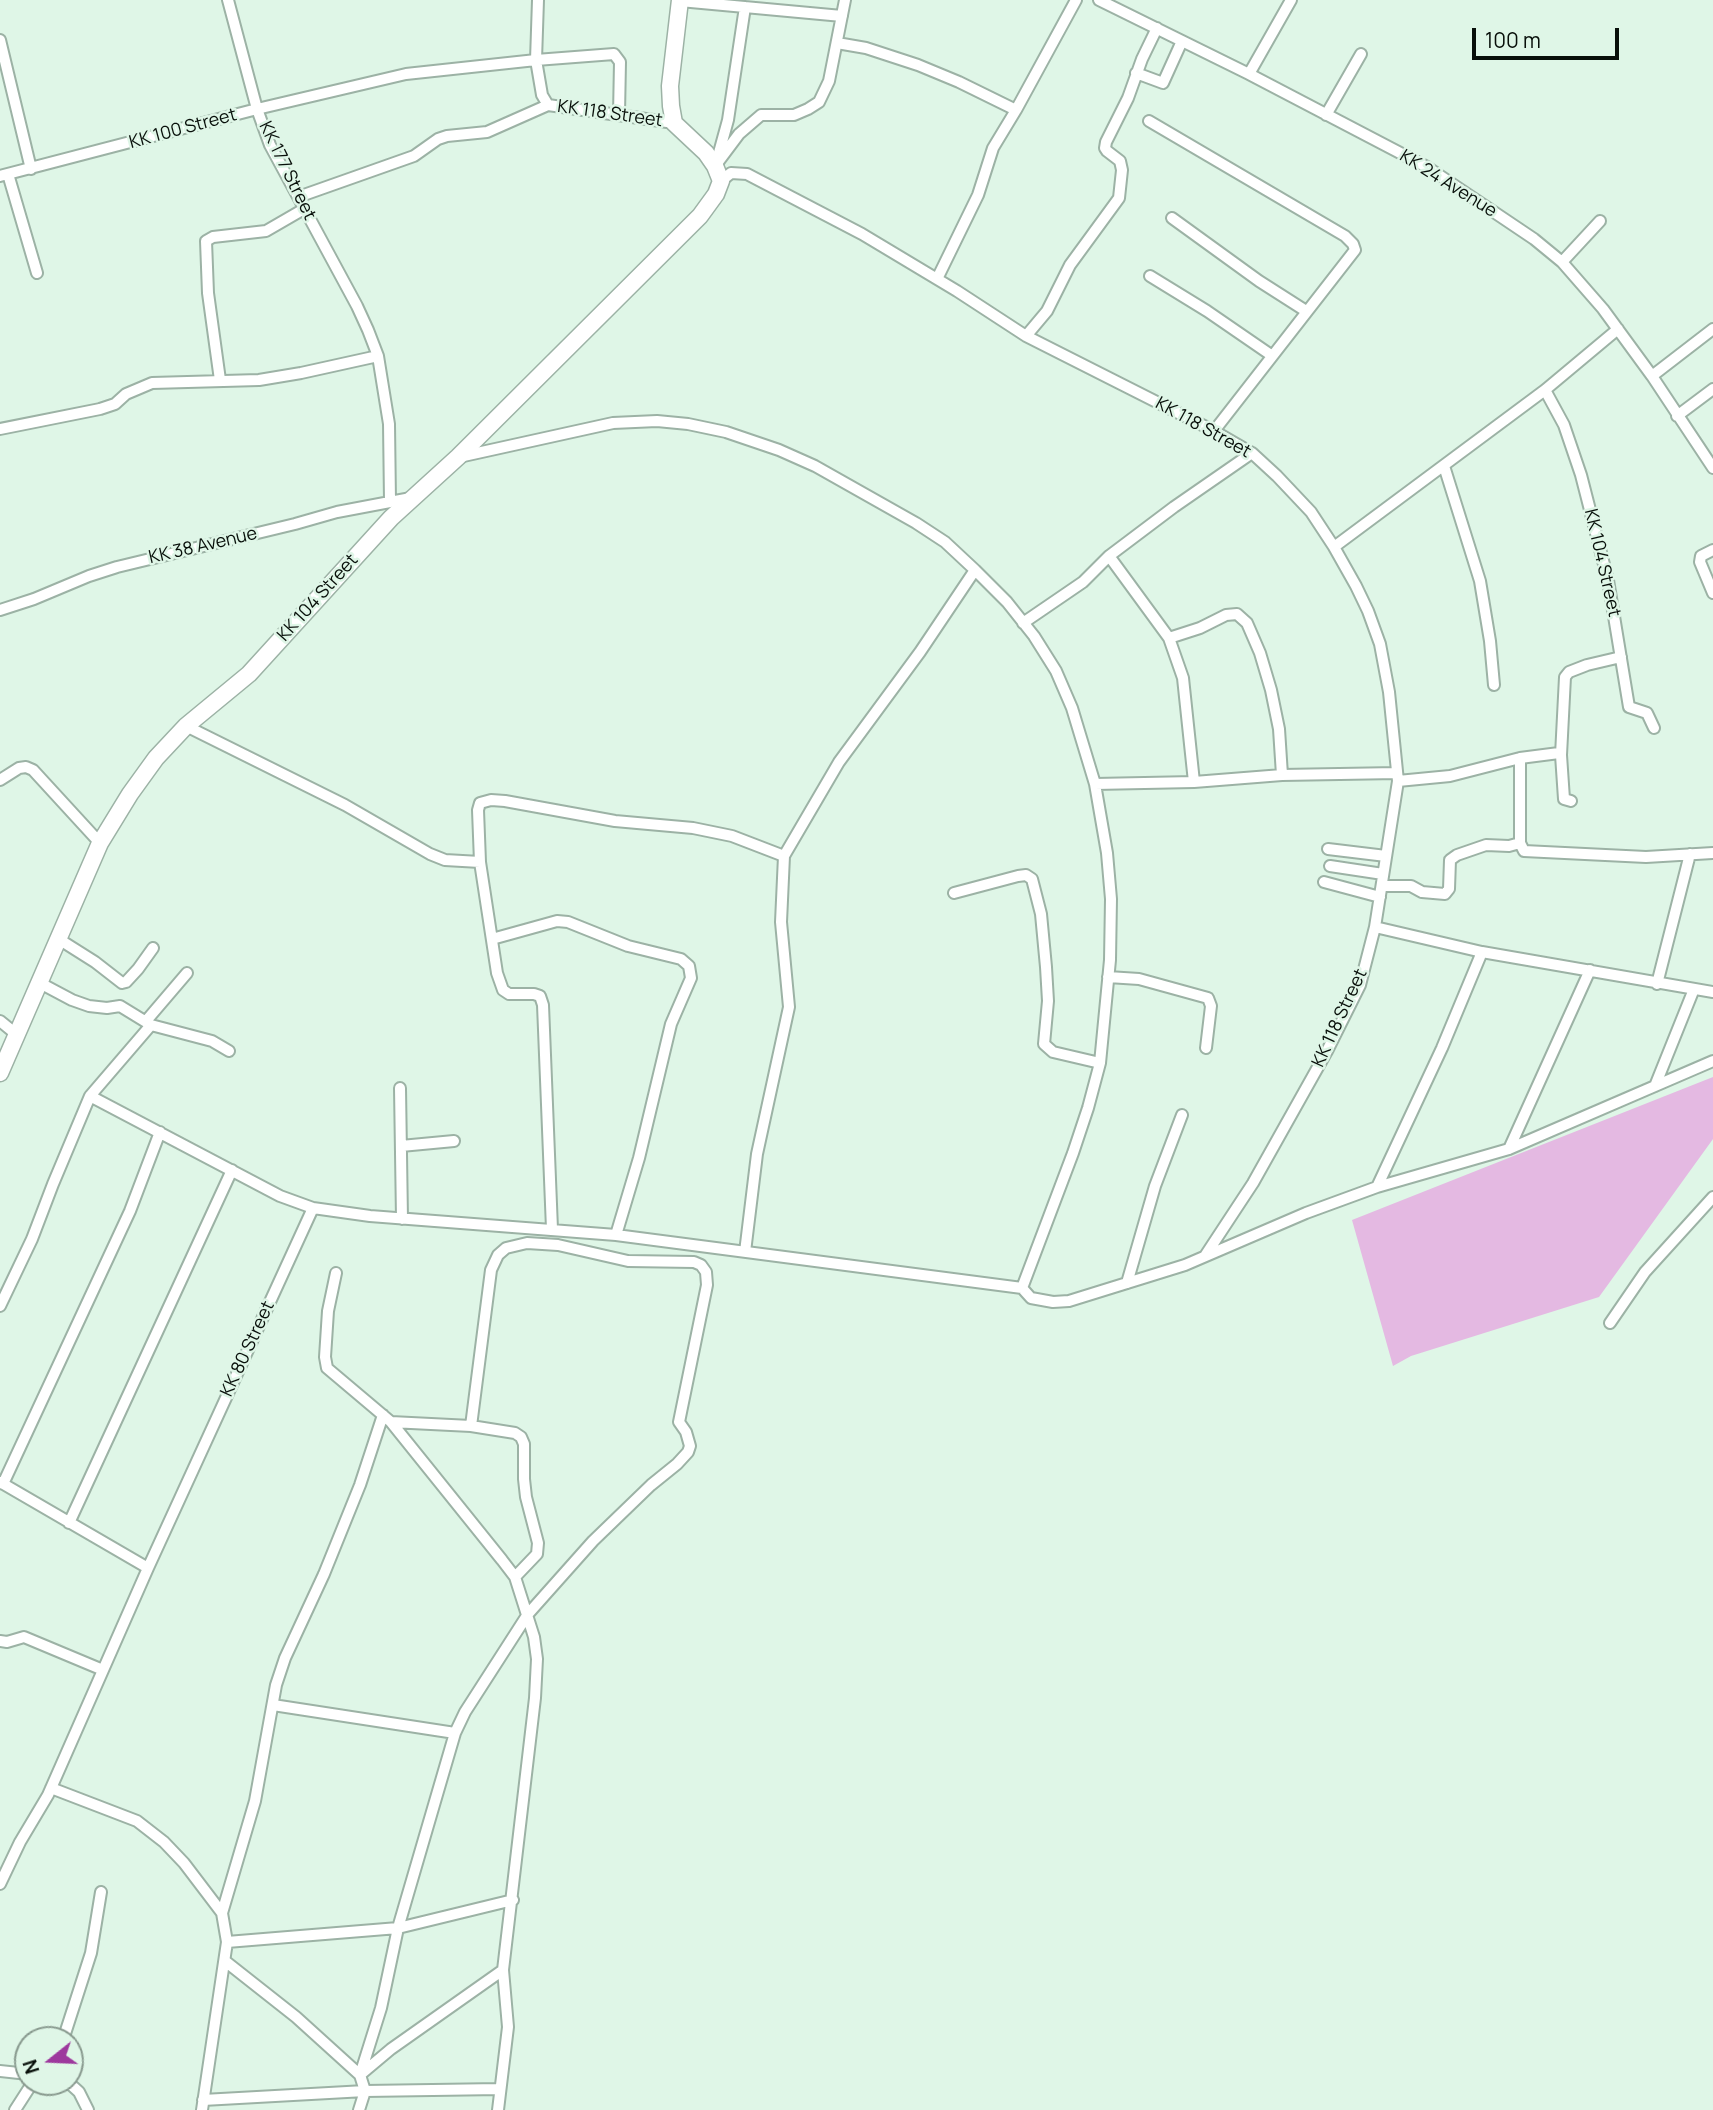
<!DOCTYPE html>
<style>
body{margin:0}
#map{position:relative;width:1713px;height:2110px;overflow:hidden;background:#dff6e7;font-family:Manrope,sans-serif}
canvas{display:block}
.north{position:absolute;left:14px;top:2026px;width:70px;height:70px;box-sizing:border-box;background:#dff6e7;border:2px solid #899a8f;border-radius:50%;rotate:252deg;font-size:19px;font-weight:700;line-height:28px;text-align:center;color:#080f0a}
.north::after{content:'';display:block;margin:auto;width:24px;height:32px;background:#9d389d;clip-path:polygon(50% 0,100% 100%,50% 72%,0 100%)}
.scale{position:absolute;left:1472px;top:28px;width:147px;height:32px;box-sizing:border-box;border:4px solid #080f0a;border-top:0;padding-left:9px;font-size:21px;line-height:24px;white-space:nowrap;color:#080f0a;-webkit-text-stroke:5px #dff6e7;paint-order:stroke}
</style>
<div id="map">
<canvas width="1713" height="2110"></canvas>
<div class="north">N</div>
<div class="scale">100 m</div>
</div>
<script>
const c = document.querySelector('canvas').getContext('2d');
c.lineJoin = 'round';
function paint(path, color) { c.fillStyle = color; c.fill(path, 'evenodd'); }
const poly = rows => new Path2D(rows.map(r => 'M' + r).join(''));
function stroke(path, color, width, dash) { c.strokeStyle = color; c.lineWidth = width; c.lineCap = dash ? 'butt' : 'round'; c.setLineDash(dash || []); c.stroke(path); }
function drawText(font, color, halo, rows, align = 'center') {
  c.font = font + ' Manrope,sans-serif'; c.lineWidth = 5; c.setLineDash([]); c.textBaseline = 'middle'; c.strokeStyle = halo; c.fillStyle = color; for (const [text, x, y, turn = 0] of rows) {
    c.save(); c.translate(x, y); c.rotate((+turn || 0) * Math.PI / 180); c.textAlign = isNaN(turn) ? turn : align; if (halo) c.strokeText(text, 0, 0); c.fillText(text, 0, 0); c.restore();
  }
}
paint(poly([
 [1713,1077,1713,1139,1599,1297,1411,1356,1393,1366,1352,1220]
]), '#e4b9e2');
const street = poly([
 [538,0,536,60,542,95,548,105,674,123],
 [1099,0,1249,74,1427,167,1534,239,1562,262,1603,309,1652,376,1713,468],
 [680,1,842,16],
 [0,40,31,169],
 [837,43,866,48,918,65,959,82,1016,110],
 [1136,73,1163,83,1182,41],
 [1249,74,1291,0],
 [1326,115,1361,54],
 [1149,121,1345,236,1353,244,1355,250,1214,431],
 [717,160,728,120,745,7],
 [715,166,739,134,761,115,794,115,808,109,819,102,829,81,845,0],
 [8,174,37,273],
 [0,176,257,109,228,0],
 [721,181,731,173,747,174,862,234,957,291,1026,336,1214,431,1252,453,1277,476,1311,512,1334,547,1356,586,1368,611,1380,644,1389,692,1398,781,1375,927,1360,985,1327,1051,1253,1183,1205,1256],
 [298,197,414,156,438,139,447,136,487,132,548,105],
 [1172,218,1259,281,1306,311],
 [1562,262,1600,221],
 [1150,276,1207,311,1271,355],
 [937,279,978,195,993,148,1016,110,1076,0],
 [1026,336,1047,311,1070,265,1119,198,1122,170,1120,161,1107,151,1105,148,1106,142,1128,98,1142,59,1157,28],
 [1652,376,1713,329],
 [220,380,208,293,206,241,213,237,266,231,304,209],
 [1545,390,1564,425,1581,475,1608,580,1629,707,1647,713,1654,728],
 [1677,416,1713,389],
 [0,429,100,409,115,404,126,394,152,383,259,380,301,373,378,356],
 [459,457,613,423,657,421,688,424,726,432,779,450,815,466,916,523,945,542,975,570,1007,602,1034,636,1056,671,1072,708,1095,784,1107,853,1111,899,1110,960,1100,1063,1088,1108,1073,1153,1022,1288],
 [1444,466,1480,581,1490,641,1494,685],
 [390,501,389,424,378,356,368,330,357,306,270,145,257,109,406,74,536,60,614,54,620,62,619,114],
 [1334,547,1545,390,1618,329],
 [1713,550,1701,556,1700,562,1713,593],
 [1109,556,1169,638,1183,678,1194,782],
 [0,610,34,599,89,576,117,567,295,524,337,512,411,498],
 [1023,623,1083,582,1109,556,1174,507,1252,453],
 [1169,638,1200,628,1226,615,1237,614,1247,623,1260,653,1271,690,1279,729,1282,775],
 [186,726,345,805,430,854,445,860,480,862],
 [1561,755,1565,677,1569,672,1587,665,1621,657],
 [1520,758,1520,843,1524,851,1646,857,1713,853],
 [0,780,19,768,26,767,33,770,100,843],
 [1398,781,1450,776,1520,758,1559,753,1561,755,1564,799,1571,801],
 [1095,784,1194,782,1282,775,1397,773],
 [1328,849,1386,856],
 [1330,866,1383,874],
 [1324,882,1380,897],
 [1382,886,1411,886,1422,892,1445,894,1449,889,1450,860,1457,855,1486,845,1509,846,1520,843],
 [954,893,1018,876,1026,875,1032,879,1041,914,1046,967,1048,1001,1044,1044,1053,1052,1100,1063],
 [1375,927,1482,952,1713,992],
 [57,938,95,962,122,983,126,982,138,969,153,948],
 [492,939,557,921,568,922,628,946,681,959,689,966,691,978,671,1024,639,1158,616,1235],
 [1108,977,1139,979,1208,998,1211,1006,1206,1048],
 [40,983,72,1000,89,1006,107,1008,120,1006,151,1025,212,1041,229,1051],
 [1657,984,1690,854],
 [0,1021,16,1034],
 [146,1021,187,973],
 [1655,1086,1694,989],
 [400,1088,402,1219],
 [90,1096,151,1025],
 [401,1146,454,1141],
 [1509,1149,1590,970],
 [1377,1187,1442,1048,1482,952],
 [552,1229,543,1005,540,996,534,994,509,994,503,990,497,973,480,862,478,810,480,803,491,800,505,801,615,821,693,828,732,836,784,856],
 [745,1252,757,1154,789,1007,781,922,784,856,839,762,920,652,975,570],
 [336,1273,328,1311,325,1357,327,1368,391,1422,502,1560,515,1577,534,1637,537,1659,535,1698,503,1970,508,2027,498,2110],
 [1127,1283,1155,1186,1182,1115],
 [0,1306,32,1239,53,1184,90,1096,280,1196,313,1208],
 [1610,1323,1645,1272,1713,1197],
 [391,1422,471,1426,515,1433,521,1437,524,1444,524,1479,526,1497,538,1543,537,1554,515,1577],
 [0,1482,148,1568],
 [3,1484,130,1211,160,1132],
 [69,1523,232,1170],
 [0,1641,7,1642,24,1637,103,1670],
 [273,1705,455,1733],
 [51,1788,137,1821,164,1842,184,1863,222,1913,227,1942,202,2110],
 [0,1884,20,1842,48,1795,148,1568,313,1208,370,1216,616,1235,1022,1288,1031,1298,1053,1302,1069,1301,1185,1265,1306,1213,1377,1187,1509,1149,1713,1061],
 [222,1913,255,1801,276,1685,285,1658,324,1574,360,1485,383,1415],
 [227,1942,398,1928,513,1900],
 [225,1961,296,2017,360,2075,391,2049,503,1970],
 [63,2040,91,1953,101,1892],
 [0,2071,28,2074],
 [68,2082,79,2092,88,2110],
 [203,2100,365,2091,500,2089],
 [15,2110,33,2082],
 [359,2110,365,2091,360,2075,381,2008,398,1928,455,1733,465,1712,528,1614,593,1541,651,1485,677,1464,688,1452,690,1446,686,1432,679,1422,707,1285,706,1272,701,1265,694,1262,628,1261,558,1245,527,1243,506,1248,498,1255,491,1270,471,1426]
]);
const secondary = poly([
 [0,1073,100,843,130,794,156,758,186,726,249,674,391,518,458,457,700,216,716,194,721,181,715,166,706,153,674,123,671,106,670,86,680,0]
]);
stroke(street, '#9cb2a5', 14);
stroke(secondary, '#9cb2a5', 19);
stroke(street, '#fff', 10);
stroke(secondary, '#fff', 16);
drawText('18px', '#080f0a', '#dff6e7', [
 ["KK 118 Street",610,114,8],
 ["KK 100 Street",183,129,-15],
 ["KK 177 Street",287,171,64],
 ["KK 24 Avenue",1448,184,32],
 ["KK 118 Street",1203,428,29],
 ["KK 38 Avenue",203,546,-13],
 ["KK 104 Street",1602,563,77],
 ["KK 104 Street",318,598,-48],
 ["KK 118 Street",1340,1018,-65],
 ["KK 80 Street",248,1349,-65]
]);
</script>
